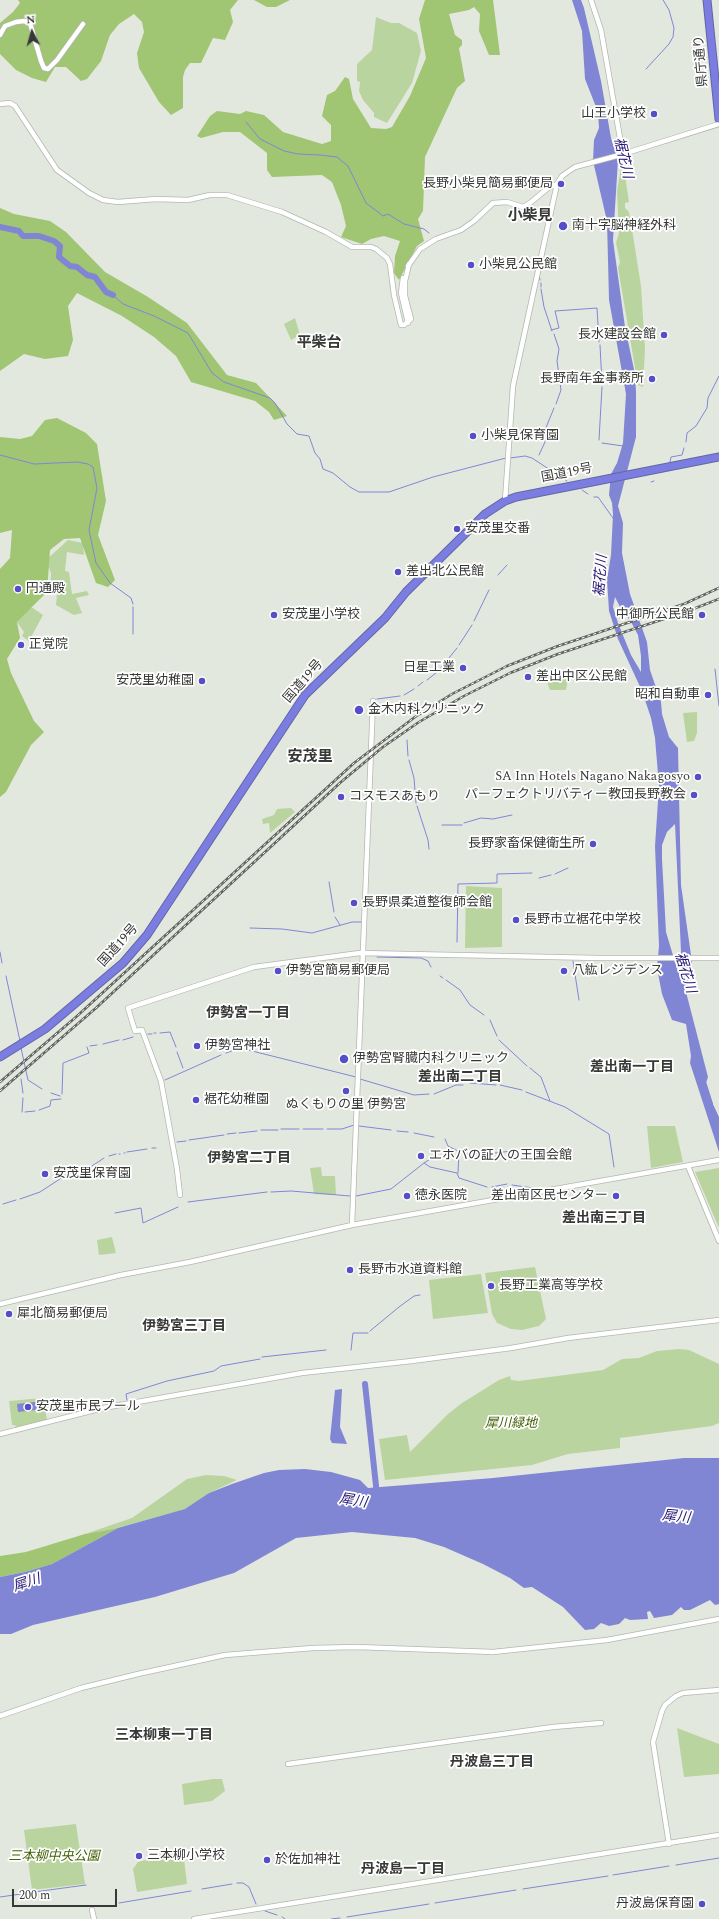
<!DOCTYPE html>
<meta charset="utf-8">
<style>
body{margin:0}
#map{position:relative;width:719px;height:1919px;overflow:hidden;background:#e3e8df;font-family:Spectral,serif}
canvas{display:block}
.north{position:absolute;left:12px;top:12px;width:40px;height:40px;-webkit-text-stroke:3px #fff;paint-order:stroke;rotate:354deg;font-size:11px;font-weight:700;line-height:16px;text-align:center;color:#373936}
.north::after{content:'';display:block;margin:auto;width:14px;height:18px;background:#373936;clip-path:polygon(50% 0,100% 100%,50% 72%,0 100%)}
.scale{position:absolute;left:12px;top:1889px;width:105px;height:18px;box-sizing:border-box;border:2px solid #373936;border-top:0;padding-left:5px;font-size:12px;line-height:14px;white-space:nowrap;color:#373936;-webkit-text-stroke:3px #fff;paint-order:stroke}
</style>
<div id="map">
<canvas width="719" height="1919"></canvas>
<div class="north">N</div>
<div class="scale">200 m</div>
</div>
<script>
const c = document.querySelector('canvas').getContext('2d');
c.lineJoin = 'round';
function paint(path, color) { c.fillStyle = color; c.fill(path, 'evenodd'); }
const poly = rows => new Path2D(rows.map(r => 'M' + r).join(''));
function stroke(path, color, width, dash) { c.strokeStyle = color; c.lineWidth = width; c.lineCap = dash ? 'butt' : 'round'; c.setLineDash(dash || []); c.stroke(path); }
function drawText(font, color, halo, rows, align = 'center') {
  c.font = font + ' Spectral,"Noto Sans JP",serif'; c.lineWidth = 3.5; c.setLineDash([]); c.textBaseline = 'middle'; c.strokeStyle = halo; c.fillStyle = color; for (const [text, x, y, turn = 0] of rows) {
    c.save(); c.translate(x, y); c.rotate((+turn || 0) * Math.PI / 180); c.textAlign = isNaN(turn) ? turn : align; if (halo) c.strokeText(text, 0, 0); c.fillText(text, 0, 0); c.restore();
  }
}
paint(poly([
 [376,17,391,23,399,23,417,33,421,51,412,83,387,123,374,117,374,113,363,100,359,91,360,82,357,81,357,64,372,50],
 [621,168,624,169,629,202,625,203,625,208,629,212,632,229,641,286,645,349,643,387,638,385,618,268,620,262,616,243,619,233,617,191],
 [295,318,300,335,291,340,284,324],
 [68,540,83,543,84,555,67,552,65,571,69,572,72,594,87,591,89,595,76,598,82,613,74,615,56,605,57,594,50,593,51,573,46,560],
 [26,607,33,608,43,615,29,641,22,636,24,632,17,622],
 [537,672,569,674,566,690,550,690,547,682,539,682],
 [697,712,697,733,694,741,687,742,683,713],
 [291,808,295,812,270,833,269,823,263,824,262,819,274,815,277,809],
 [466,886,502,888,502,947,465,948],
 [647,1126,675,1126,683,1162,651,1168],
 [321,1167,322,1176,335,1176,336,1195,314,1194,310,1168],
 [719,1168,719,1228,695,1172],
 [112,1237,116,1253,99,1255,97,1240],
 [535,1267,546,1319,539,1326,522,1330,511,1329,497,1323,492,1314,485,1273],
 [481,1274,488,1313,433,1319,429,1280],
 [679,1349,689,1350,719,1364,719,1423,712,1426,620,1438,620,1448,568,1454,532,1465,385,1480,379,1439,407,1435,410,1452,448,1414,462,1403,499,1380,510,1376,511,1380,519,1381,603,1370,622,1359,639,1358,657,1351],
 [43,1398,47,1420,16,1428,15,1425,12,1425,9,1401],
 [206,1475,224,1476,237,1480,209,1493,186,1509,118,1528,85,1534,132,1518,187,1479],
 [677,1728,719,1744,719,1774,684,1777],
 [213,1779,222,1779,225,1791,212,1801,184,1805,182,1784],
 [76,1824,85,1884,32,1890,24,1830],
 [183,1851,187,1884,137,1892,133,1869,138,1862]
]), '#bad49f');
paint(poly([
 [18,0,238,0,230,10,233,22,225,40,213,38,201,63,190,63,185,70,183,77,183,108,171,115,159,102,139,68,137,53,144,32,142,22,134,14,119,24,110,35,101,61,87,79,81,81,66,67,55,67,46,82,32,78,16,70,0,54,0,23,13,12,20,3],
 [254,0,290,0,276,7,267,7],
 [425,0,493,0,500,55,489,55,479,31,480,14,474,7,469,10,449,14,455,35,462,40,462,45,459,48,465,81,457,88,425,157,423,211,418,219,424,241,417,246,399,280,394,273,395,256,400,241,384,236,371,239,362,244,341,237,346,226,341,205,332,182,322,175,272,177,267,170,267,153,240,132,223,132,201,138,197,136,210,116,217,111,240,114,246,111,264,115,283,132,322,144,331,141,331,125,322,116,327,95,335,91,345,77,349,79,353,99,371,128,386,129,392,127,410,96,426,58,419,19],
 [0,208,14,214,50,221,66,232,105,272,148,297,187,323,227,375,256,383,287,416,274,420,269,412,255,401,191,382,176,356,154,337,122,316,77,293,68,306,73,340,68,356,45,359,24,354,0,371],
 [57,418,86,433,97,444,106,501,98,535,115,580,108,587,96,583,80,538,64,539,50,550,47,592,17,622,20,638,7,659,11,673,34,721,44,732,31,745,6,792,0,797,0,569,10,558,12,530,0,533,0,437,20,439,32,436,45,420],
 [118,1528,52,1564,25,1572,0,1577,0,1556,26,1552,85,1534]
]), '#a0c573');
paint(poly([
 [572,0,581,0,584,8,601,81,611,138,618,160,613,240,625,327,635,374,636,392,636,437,618,506,623,523,622,553,630,594,647,642,650,670,661,702,662,714,669,737,678,748,681,885,692,962,686,992,708,1077,705,1086,708,1098,711,1100,719,1117,719,1152,690,1063,691,1056,686,1024,672,1020,662,994,657,968,659,946,655,846,659,786,655,738,651,718,642,691,618,639,609,611,607,580,611,555,613,514,612,503,609,495,611,474,617,463,623,443,626,394,609,300,607,221,593,161,594,140,599,128,598,112,585,79,582,31],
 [615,597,623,613,630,620,638,635,641,656,641,672,631,655,618,623,613,607],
 [675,824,682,973,681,976,678,972,666,932,662,859,662,845,667,832],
 [342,1389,340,1427,347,1444,332,1443,330,1439,335,1390],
 [43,1401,44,1409,18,1412,17,1404],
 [684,1458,719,1458,719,1604,715,1605,710,1600,690,1610,684,1610,681,1607,672,1615,654,1618,650,1611,647,1612,648,1619,630,1620,625,1618,619,1624,609,1626,601,1623,594,1629,585,1630,563,1607,532,1587,524,1588,510,1578,483,1564,444,1547,415,1538,352,1532,296,1538,234,1573,155,1597,33,1625,11,1634,0,1634,0,1577,25,1572,52,1564,118,1528,185,1509,209,1493,232,1484,264,1473,279,1470,305,1469,331,1472,360,1480,368,1488,493,1478]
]), '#8186d4');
stroke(poly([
 [646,69,669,44,673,37,674,28,669,10,663,0],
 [246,122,260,139,284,151,298,154,320,155,337,157,348,166,366,203,378,212,383,216,388,214,404,224,424,229,429,233],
 [539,275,540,280],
 [541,283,541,287],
 [541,289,544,307,552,331],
 [113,295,123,304,154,316,188,333,212,373,224,382,270,398,275,403,287,424,297,434,309,436,315,453,320,459,323,469,333,473,350,487,359,492,389,492,433,477,506,458],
 [551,330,559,328,555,311,597,308,599,342],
 [554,334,559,349,557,361,561,390,556,404],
 [600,345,602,383],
 [599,440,602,387],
 [686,442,687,433,696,426,707,408,708,398,719,376],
 [602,443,623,446],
 [0,455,34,464,77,462,88,464,93,467,97,488,89,530,96,563,110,583,131,598,133,604],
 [539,455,545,442,545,430,554,408],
 [510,458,525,456,532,458,567,481],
 [670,462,671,457,682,455,684,448],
 [651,482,654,481],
 [582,490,588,494],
 [594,497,598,497,613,518],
 [498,575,507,565],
 [474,621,489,590],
 [133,634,133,607],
 [459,645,472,625],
 [449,658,457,648],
 [715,669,719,706],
 [439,670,444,664],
 [427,680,436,673],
 [418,686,423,682],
 [404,695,414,689],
 [377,699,400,696],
 [407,740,408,756],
 [409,760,414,778,416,803],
 [417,806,428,840,429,849],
 [464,823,481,818,493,819,512,815],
 [442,825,462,825],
 [555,874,568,868],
 [539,878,551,875],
 [329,882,334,912],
 [335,917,340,925],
 [250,928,282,929,312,933,352,922,362,922],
 [457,942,458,884,497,883,497,874,532,873],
 [0,952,2,963],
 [377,957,421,958,428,961,431,967],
 [573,961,579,1000],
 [6,976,20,1041],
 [440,976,443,978],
 [446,980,460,990,470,1005,484,1015],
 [490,1020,497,1036],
 [154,1033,156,1033],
 [160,1033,170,1032,176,1047],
 [148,1034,152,1034],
 [123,1040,133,1037],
 [499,1040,527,1066],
 [103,1044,119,1040],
 [90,1046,97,1045],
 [21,1048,28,1080,42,1089],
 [248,1050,356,1077],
 [177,1052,183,1068],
 [226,1053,240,1048],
 [530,1068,541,1077,550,1101],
 [21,1079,23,1093],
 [360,1079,414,1095,429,1094],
 [165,1080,221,1055],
 [470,1083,496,1085],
 [500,1085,522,1090],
 [526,1092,565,1107,609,1134,614,1167],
 [51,1093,60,1096],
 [62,1094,63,1063,89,1053,87,1047],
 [434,1094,456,1085,463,1085],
 [39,1110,50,1106,51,1100,61,1099],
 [22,1112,23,1098],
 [25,1112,35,1111],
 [359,1126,391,1130],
 [281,1129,299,1129],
 [303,1129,323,1129],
 [327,1129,342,1129,354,1125],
 [261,1130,278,1130],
 [397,1131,408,1132],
 [239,1133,257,1131],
 [414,1133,434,1137],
 [227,1134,236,1133],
 [445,1139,448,1146,464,1154,491,1153],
 [189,1140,224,1135],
 [177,1142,186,1141],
 [152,1148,156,1148],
 [127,1152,147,1149],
 [124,1153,125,1153],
 [495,1153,512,1151],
 [119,1154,120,1154],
 [109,1156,116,1154],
 [424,1163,432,1158,438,1152],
 [89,1168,104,1158],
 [85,1170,87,1169],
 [70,1173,77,1170],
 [458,1173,459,1152],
 [512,1185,533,1188],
 [492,1187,507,1184],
 [271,1192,291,1191,350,1196],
 [356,1196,391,1189,424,1163,430,1167,457,1173,459,1178,487,1187],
 [20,1199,40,1192,66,1175],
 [188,1202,267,1192],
 [3,1204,16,1200],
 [115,1213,141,1208,143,1223,178,1207],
 [370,1331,399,1307,414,1296,420,1295],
 [351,1350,353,1333,368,1333],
 [262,1357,326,1350],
 [127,1400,126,1394,167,1381,214,1371,221,1366,260,1359],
 [676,1865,719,1858],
 [613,1875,669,1866],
 [237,1883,243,1883,249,1887,256,1904],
 [202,1889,232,1884],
 [523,1889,608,1876],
 [34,1892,86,1885],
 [0,1897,28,1893],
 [119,1903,191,1891],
 [435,1903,516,1890],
 [265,1911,277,1915],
 [282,1917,285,1919],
 [347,1917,429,1904],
 [331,1919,340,1918]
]), '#8186d4', 1);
stroke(poly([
 [0,227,19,231,23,236,39,236,54,241,60,246,59,257,70,266,77,267,87,275,95,277,106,292,113,295],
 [703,1082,710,1104],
 [365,1384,377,1495]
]), '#8186d4', 6);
const minor = poly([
 [591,0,601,30,623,155],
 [0,35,5,26,16,22,24,21,30,23,41,61,44,68,48,69,57,60,83,24],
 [0,104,10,103,15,106,57,170,89,193,103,200,118,202,156,199,188,200,210,195,227,195,282,212,326,232,352,247,371,247,376,249,387,258,390,264,394,295,401,325,404,325,411,319,405,296,405,281,409,264],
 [408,266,420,249,436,239,461,230,474,221,493,203,507,202,523,207,530,203,548,188,557,184],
 [403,278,401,293,408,323],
 [505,501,513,386,557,184,562,176,575,167,620,155,719,124],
 [688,1166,719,1241],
 [180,1195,177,1169,161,1081,142,1030,135,1031,128,1008,254,967,360,953,599,958,719,958],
 [352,1225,373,701],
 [0,1304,121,1275,190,1262,352,1225,719,1160],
 [0,1434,103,1408,302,1373,412,1361,511,1348,568,1338,719,1320],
 [0,1716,81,1688,138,1674,225,1655,313,1648,357,1647,493,1652,607,1640,719,1619],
 [288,1764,553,1727,601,1723],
 [669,1844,653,1742,662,1711,665,1705,676,1696,683,1693,719,1690],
 [92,1910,94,1919],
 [194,1919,719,1835]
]);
const highway = poly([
 [707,0,719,119],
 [0,1057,45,1029,123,963,147,935,305,695,385,618,406,592,485,514,505,501,516,497,719,457]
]);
stroke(minor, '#b3b7af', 6);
stroke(highway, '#6366a4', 9);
stroke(minor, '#fff', 4.5);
stroke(highway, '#7b7ee0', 7);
const rail = poly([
 [0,1082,76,1017,354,763,415,717,452,694,507,666,558,646,684,604,719,588],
 [0,1091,96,1008,341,782,383,747,419,722,464,696,510,673,558,654,688,611,719,599]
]);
stroke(rail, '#60635f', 2.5);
stroke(rail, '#fff', 1, [3]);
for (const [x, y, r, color] of [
 [654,114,4,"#554ec6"],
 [561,184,4,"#554ec6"],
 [563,226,5,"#554ec6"],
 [471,265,4,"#554ec6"],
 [664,335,4,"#554ec6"],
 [652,379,4,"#554ec6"],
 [473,436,4,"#554ec6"],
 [457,529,4,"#554ec6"],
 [398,572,4,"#554ec6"],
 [18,589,4,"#554ec6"],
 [274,615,4,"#554ec6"],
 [702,615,4,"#554ec6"],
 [21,645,4,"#554ec6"],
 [463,668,4,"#554ec6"],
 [528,677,4,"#554ec6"],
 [202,681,4,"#554ec6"],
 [708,695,4,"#554ec6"],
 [359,710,5,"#554ec6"],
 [698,777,4,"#554ec6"],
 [694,795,4,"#554ec6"],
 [341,797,4,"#554ec6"],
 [593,844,4,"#554ec6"],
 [354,903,4,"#554ec6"],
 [516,920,4,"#554ec6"],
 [278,971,4,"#554ec6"],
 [564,971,4,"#554ec6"],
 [197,1046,4,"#554ec6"],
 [344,1059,5,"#554ec6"],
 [346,1091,4,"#554ec6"],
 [196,1100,4,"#554ec6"],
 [421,1156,4,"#554ec6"],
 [45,1174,4,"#554ec6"],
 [407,1196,4,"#554ec6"],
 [616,1196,4,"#554ec6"],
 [350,1270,4,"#554ec6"],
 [491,1286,4,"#554ec6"],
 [9,1314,4,"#554ec6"],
 [28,1407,4,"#554ec6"],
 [139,1856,4,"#554ec6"],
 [267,1860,4,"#554ec6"],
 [702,1904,4,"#554ec6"]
]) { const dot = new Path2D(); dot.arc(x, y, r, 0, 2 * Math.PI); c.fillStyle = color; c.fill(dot); stroke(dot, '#fff', 1.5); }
drawText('13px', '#373936', '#fff', [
 ["県庁通り",702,61,-95],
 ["国道19号",567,474,-11],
 ["国道19号",304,682,-49],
 ["国道19号",119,946,-48]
]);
drawText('13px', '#373936', '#fff', [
 ["山王小学校",646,114,"right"],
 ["長野小柴見簡易郵便局",553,184,"right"],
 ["南十字脳神経外科",572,226],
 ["小柴見公民館",479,265],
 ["長水建設会館",656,335,"right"],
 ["長野南年金事務所",644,379,"right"],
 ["小柴見保育園",481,436],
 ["安茂里交番",465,529],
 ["差出北公民館",406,572],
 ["円通殿",26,589],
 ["安茂里小学校",282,615],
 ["中御所公民館",694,615,"right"],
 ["正覚院",29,645],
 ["日星工業",455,668,"right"],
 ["差出中区公民館",536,677],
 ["安茂里幼稚園",194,681,"right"],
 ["昭和自動車",700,695,"right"],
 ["金木内科クリニック",368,710],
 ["SA Inn Hotels Nagano Nakagosyo",690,777,"right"],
 ["パーフェクトリバティー教団長野教会",686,795,"right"],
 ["コスモスあもり",349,797],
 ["長野家畜保健衛生所",585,844,"right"],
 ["長野県柔道整復師会館",362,903],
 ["長野市立裾花中学校",524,920],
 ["伊勢宮簡易郵便局",286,971],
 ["八紘レジデンス",572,971],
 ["伊勢宮神社",205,1046],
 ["伊勢宮腎臓内科クリニック",353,1059],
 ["裾花幼稚園",204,1100],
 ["ぬくもりの里 伊勢宮",346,1105,"center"],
 ["エホバの証人の王国会館",429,1156],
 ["安茂里保育園",53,1174],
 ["徳永医院",415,1196],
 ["差出南区民センター",608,1196,"right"],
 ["長野市水道資料館",358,1270],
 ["長野工業高等学校",499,1286],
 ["犀北簡易郵便局",17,1314],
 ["安茂里市民プール",36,1407],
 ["三本柳小学校",147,1856],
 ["於佐加神社",275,1860],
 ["丹波島保育園",694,1904,"right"]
], 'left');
drawText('italic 13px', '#3f5f00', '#fff', [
 ["犀川緑地",511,1424],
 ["三本柳中央公園",54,1857]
]);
drawText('italic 14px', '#251672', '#fff', [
 ["裾花川",622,158,77],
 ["裾花川",602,576,-86],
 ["裾花川",684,973,73],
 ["犀川",353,1502,9],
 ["犀川",676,1518,6],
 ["犀川",27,1584,-18]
]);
drawText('bold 14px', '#373936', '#fff', [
 ["伊勢宮一丁目",248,1014],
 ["差出南一丁目",632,1068],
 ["差出南二丁目",460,1078],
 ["伊勢宮二丁目",249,1159],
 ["差出南三丁目",604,1219],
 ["伊勢宮三丁目",184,1327],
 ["三本柳東一丁目",164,1736],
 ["丹波島三丁目",492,1763],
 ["丹波島一丁目",403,1870]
]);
drawText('bold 15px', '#373936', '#fff', [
 ["小柴見",530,217],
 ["平柴台",319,344],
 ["安茂里",310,758]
]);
</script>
